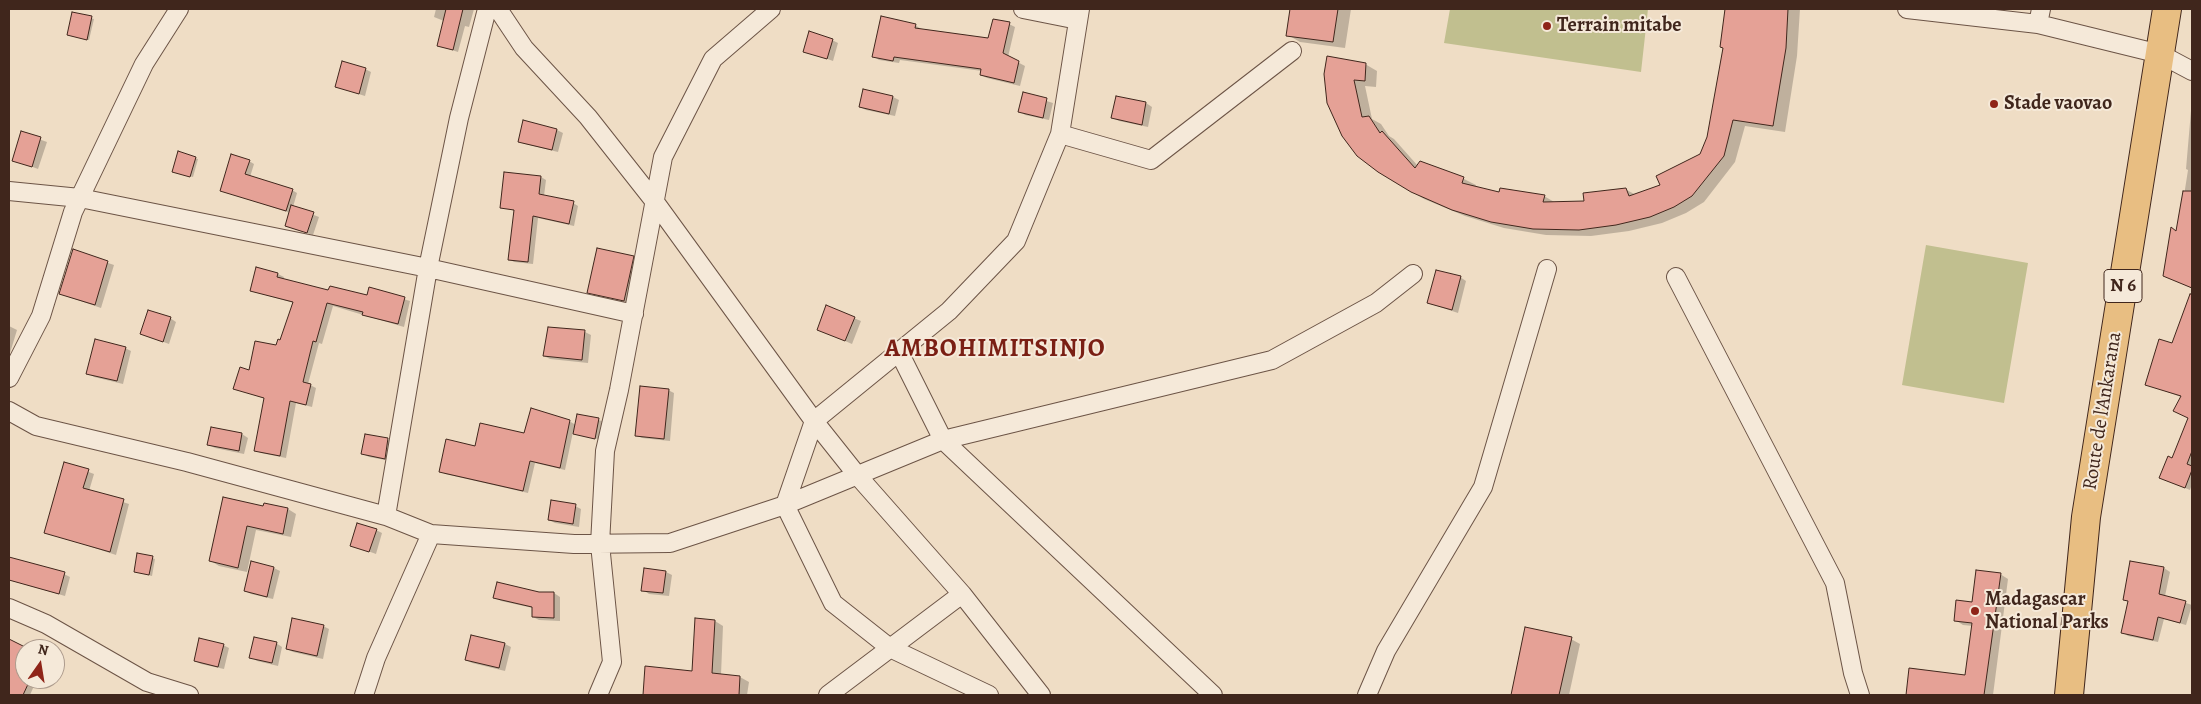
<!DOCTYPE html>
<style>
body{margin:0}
#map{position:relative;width:2201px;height:704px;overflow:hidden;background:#efddc5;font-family:Alegreya,serif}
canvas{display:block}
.frame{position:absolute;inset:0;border:10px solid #40261c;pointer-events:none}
.north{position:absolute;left:15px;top:639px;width:50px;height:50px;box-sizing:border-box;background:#f5e9d9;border:1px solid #ad9b8d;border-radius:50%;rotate:13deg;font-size:14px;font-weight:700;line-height:20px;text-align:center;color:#40261c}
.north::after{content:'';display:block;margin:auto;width:18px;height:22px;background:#8f2418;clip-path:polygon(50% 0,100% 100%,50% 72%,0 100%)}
</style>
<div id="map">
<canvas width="2201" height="704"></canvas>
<div class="frame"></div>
<div class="north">N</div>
</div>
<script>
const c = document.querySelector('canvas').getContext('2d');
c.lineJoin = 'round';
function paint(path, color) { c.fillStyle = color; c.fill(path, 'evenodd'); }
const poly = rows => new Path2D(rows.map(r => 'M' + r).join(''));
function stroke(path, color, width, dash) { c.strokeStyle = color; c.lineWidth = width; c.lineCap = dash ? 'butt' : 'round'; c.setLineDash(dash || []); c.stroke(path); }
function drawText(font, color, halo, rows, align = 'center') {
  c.font = font + ' Alegreya,serif'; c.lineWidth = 4; c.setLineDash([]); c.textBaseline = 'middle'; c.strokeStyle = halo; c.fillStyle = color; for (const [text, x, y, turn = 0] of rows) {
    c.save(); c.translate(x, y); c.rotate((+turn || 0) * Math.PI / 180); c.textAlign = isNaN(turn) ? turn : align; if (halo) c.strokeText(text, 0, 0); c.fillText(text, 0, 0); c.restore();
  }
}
paint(poly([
 [1450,9,1648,9,1641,72,1444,43],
 [1926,245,2028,263,2004,403,1902,385]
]), '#c1bf8f');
paint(poly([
 [436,9,474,9,469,27,465,26,458,52,439,46,444,21,434,17],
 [1291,9,1351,9,1345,48,1300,42,1288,35],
 [1727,9,1800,9,1797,56,1785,132,1745,126,1735,162,1704,202,1686,213,1662,223,1629,231,1591,236,1546,235,1504,228,1465,216,1424,199,1378,171,1328,103,1365,64,1377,71,1376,87,1365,86,1372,119,1381,124,1389,136,1394,139,1418,166,1421,162,1464,179,1476,185,1475,188,1500,194,1544,196,1556,203,1585,203,1625,189,1636,195,1662,186,1701,155,1708,137,1724,48,1721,47],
 [73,13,94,19,89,40,71,36],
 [1009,24,1015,27,1008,57,1025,66,1020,86,987,78,981,75,982,71,900,60,899,63,879,60,873,56,915,25,921,29,921,31,989,40],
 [832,40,838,43,833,61,805,51],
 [365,69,371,72,365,96,336,87],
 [864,90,893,97,899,100,895,116,866,110,860,107],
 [1024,94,1053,103,1049,120,1025,115,1020,111],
 [1117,97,1146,103,1152,107,1148,127,1119,121,1113,118],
 [2192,99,2192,288,2171,279,2188,170,2186,169],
 [557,130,563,133,558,152,525,144,519,141],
 [22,133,47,142,38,169,14,160],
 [179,153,198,159,193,177,176,172],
 [249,161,254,164,250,177,292,190,297,193,293,207,319,217,313,235,286,226,290,213,221,190],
 [541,177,546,180,544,196,573,203,578,206,574,226,538,218,533,264,514,262,509,259,515,211,501,207],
 [73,251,114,265,101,308,60,294],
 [633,257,642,262,633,305,597,297,588,292],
 [257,269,278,274,284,277,283,280,329,292,368,297,370,289,410,301,404,327,333,306,322,344,319,343,308,384,316,388,312,407,296,403,286,458,261,453,255,450,265,399,235,388,281,342,294,303,251,291],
 [1460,277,1466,281,1458,313,1428,303],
 [2192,292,2192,420,2182,414,2181,397,2146,384,2173,344],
 [827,307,861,321,852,344,824,332],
 [170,318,176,322,169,344,142,334],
 [9,326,17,330,10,353,9,353],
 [585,332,591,335,588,363,550,359,544,356],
 [125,348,131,351,123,384,94,377,88,373],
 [668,390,674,393,670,441,642,438,636,435],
 [578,415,602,421,598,439,573,432,565,470,535,463,528,493,445,474,440,471,476,448,569,421,576,425],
 [2185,428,2192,431,2192,484,2190,490,2165,480],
 [242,434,248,438,244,454,215,448,209,445],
 [366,435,388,440,394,443,391,461,369,457,363,454],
 [65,463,94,474,89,491,129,504,116,555,46,532],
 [265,505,288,509,296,514,291,537,256,530,247,572,219,566,211,561],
 [575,506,581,509,579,527,555,523,549,520],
 [376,530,382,533,376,554,351,545],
 [9,558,64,574,70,577,65,596,9,580],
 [152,558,155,559,152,576,135,572],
 [2131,562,2164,568,2170,572,2165,596,2192,605,2186,625,2164,619,2158,642,2128,636,2122,632,2129,602,2124,599],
 [274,568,280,571,273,599,251,594,245,591],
 [666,572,672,575,669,596,649,594,643,590],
 [2000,574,2008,579,1993,695,1907,695,1910,669,1966,677,1973,626,1963,625,1955,620],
 [539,593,554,593,560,597,560,621,539,620,533,617,533,608,501,601,495,598],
 [715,621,723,626,721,675,740,677,749,682,747,695,644,695,647,668,693,672],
 [323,626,329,629,323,659,293,652,287,649],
 [1526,629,1571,639,1580,644,1569,695,1512,695],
 [9,640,30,649,25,649,25,679,37,679,30,695,9,695],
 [276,643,282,647,278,666,257,661,251,657],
 [505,644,511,647,505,671,472,663,466,660],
 [223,645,229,648,224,669,201,664,195,661]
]), '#0003');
const building = poly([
 [446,9,463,9,453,50,437,46,446,9],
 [1290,9,1338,9,1333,42,1286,36,1290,9],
 [1725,9,1788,9,1786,48,1773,126,1733,120,1724,156,1692,196,1674,207,1650,217,1616,225,1579,230,1533,229,1491,222,1452,210,1411,192,1378,172,1357,156,1342,136,1327,103,1324,74,1327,56,1366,63,1365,81,1354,80,1362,117,1369,116,1380,133,1382,131,1415,168,1420,161,1464,177,1462,183,1499,192,1500,188,1545,195,1543,202,1584,201,1583,193,1626,188,1629,196,1660,185,1656,176,1700,154,1707,137,1723,48,1720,47,1725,9],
 [72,12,92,16,87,40,67,35,72,12],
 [881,16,916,24,915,28,988,38,993,19,1010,22,1003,53,1019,61,1014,83,980,75,981,69,894,57,893,61,872,57,881,16],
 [809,31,833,39,827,59,803,52,809,31],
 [342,61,366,68,359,94,335,87,342,61],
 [863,89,893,96,889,114,859,107,863,89],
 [1023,92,1047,98,1043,118,1018,112,1023,92],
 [1116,96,1146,102,1142,125,1111,118,1116,96],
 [523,120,557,129,552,150,518,142,523,120],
 [21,131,41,137,32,167,12,161,21,131],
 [178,151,196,157,190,177,172,172,178,151],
 [231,154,250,160,245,174,293,189,286,211,220,191,231,154],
 [504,172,541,176,539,194,574,201,569,224,533,216,528,262,508,260,514,210,500,208,504,172],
 [2183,191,2192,191,2192,288,2163,276,2171,227,2176,231,2183,191],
 [291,205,314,212,307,233,285,226,291,205],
 [597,248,634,256,624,301,587,293,597,248],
 [73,249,108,261,95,305,59,294,73,249],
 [256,267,278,273,277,277,328,290,330,286,367,295,369,287,405,297,398,324,362,315,363,312,327,303,316,342,313,341,303,382,311,384,306,405,290,401,280,456,254,451,264,398,233,389,240,367,249,370,255,341,276,345,278,339,280,340,293,302,250,291,256,267],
 [1436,270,1461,276,1452,310,1427,303,1436,270],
 [2190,294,2192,294,2192,451,2187,464,2192,466,2192,470,2185,488,2159,478,2168,456,2172,458,2188,418,2173,411,2181,396,2145,385,2159,339,2172,343,2190,294],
 [826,305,855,317,845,341,817,330,826,305],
 [148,310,171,317,163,342,140,334,148,310],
 [548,327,585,330,582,360,543,356,548,327],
 [95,339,126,347,117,381,86,374,95,339],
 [640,386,669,389,664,439,635,436,640,386],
 [531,408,570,420,560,468,530,461,523,491,439,472,446,439,475,446,480,423,524,433,531,408],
 [577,414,599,418,595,439,573,434,577,414],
 [211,427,242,433,239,451,207,445,211,427],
 [365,434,388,438,385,459,361,454,365,434],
 [64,462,89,469,83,488,124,499,110,552,44,533,64,462],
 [223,497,263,506,264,503,288,508,283,534,247,526,238,568,209,561,223,497],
 [551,500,576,504,573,524,548,520,551,500],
 [357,523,377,529,369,552,350,546,357,523],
 [137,553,153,556,149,575,134,572,137,553],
 [9,557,65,572,59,594,9,580,9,557],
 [251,561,274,567,267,597,244,591,251,561],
 [2130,561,2164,567,2159,594,2186,601,2180,623,2158,617,2153,640,2121,633,2128,601,2123,600,2130,561],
 [644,568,666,571,663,593,641,591,644,568],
 [1976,570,2001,573,1984,695,1906,695,1909,668,1965,675,1972,623,1954,621,1956,600,1972,602,1976,570],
 [497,582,539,592,554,592,554,618,532,617,532,607,493,598,497,582],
 [292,618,324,625,317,656,286,649,292,618],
 [695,618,715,620,712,673,740,676,739,695,643,695,645,666,692,671,695,618],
 [1525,627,1572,637,1559,695,1511,695,1525,627],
 [471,635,505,643,499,668,465,660,471,635],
 [254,637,277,642,272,663,249,658,254,637],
 [199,638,224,644,218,667,194,661,199,638],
 [9,639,25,647,25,680,29,682,23,695,9,695,9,639]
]);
paint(building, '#e5a196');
stroke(building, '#40261c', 1);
const street = poly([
 [498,9,524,48,588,117,655,202,814,421,857,475,962,594,1041,695],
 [1023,9,1078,20],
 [1907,9,2038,24,2160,54,2192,71],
 [2038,24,2041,9],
 [1060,134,1080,9],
 [9,191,80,198,428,268,634,314],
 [1676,277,1835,583,1853,673,1860,695],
 [899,352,943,440,1213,695],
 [9,378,41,316,73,212,144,64,179,9],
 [9,411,36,426,187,462,386,516,431,534,574,544,670,543,785,505,943,440,1272,360,1376,303,1413,274],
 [386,516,428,268,459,118,487,9],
 [9,608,46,624,147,682,189,695],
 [364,695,376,658,431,534],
 [598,695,612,662,600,544,605,451,619,390,663,157,713,59,771,9],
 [828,695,962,594],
 [989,695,890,648,833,603,785,505,814,421,949,311,1016,241,1060,134,1151,160,1292,51],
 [1367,695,1386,651,1483,487,1547,269]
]);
const primary = poly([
 [2069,695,2086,517,2167,9]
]);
stroke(street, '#6c5446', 20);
stroke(primary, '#40261c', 30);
stroke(street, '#f5e9d9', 18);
stroke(primary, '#e8be82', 28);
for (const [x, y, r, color] of [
 [1547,26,5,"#8f2418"],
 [1994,104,5,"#8f2418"],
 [1975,611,5,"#8f2418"]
]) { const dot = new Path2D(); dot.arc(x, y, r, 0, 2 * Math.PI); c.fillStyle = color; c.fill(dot); stroke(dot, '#f5e9d9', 2); }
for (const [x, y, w] of [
 [2123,286,38]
]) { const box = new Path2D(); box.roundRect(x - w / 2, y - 16.5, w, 33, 4); c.fillStyle = '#f5e9d9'; c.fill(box); stroke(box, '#40261c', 1); }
drawText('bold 19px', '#40261c', null, [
 ["N 6",2123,286]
]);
drawText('bold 20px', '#40261c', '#f5e9d9', [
 ["Terrain mitabe",1557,26],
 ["Stade vaovao",2004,104],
 ["Madagascar",1985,600],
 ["National Parks",1985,623]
], 'left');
drawText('20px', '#40261c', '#f5e9d9', [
 ["Route de l'Ankarana",2103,411,-81]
]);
c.letterSpacing = '1px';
drawText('bold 25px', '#7a1f14', '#f5e9d9', [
 ["AMBOHIMITSINJO",995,350]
]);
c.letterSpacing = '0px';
</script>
